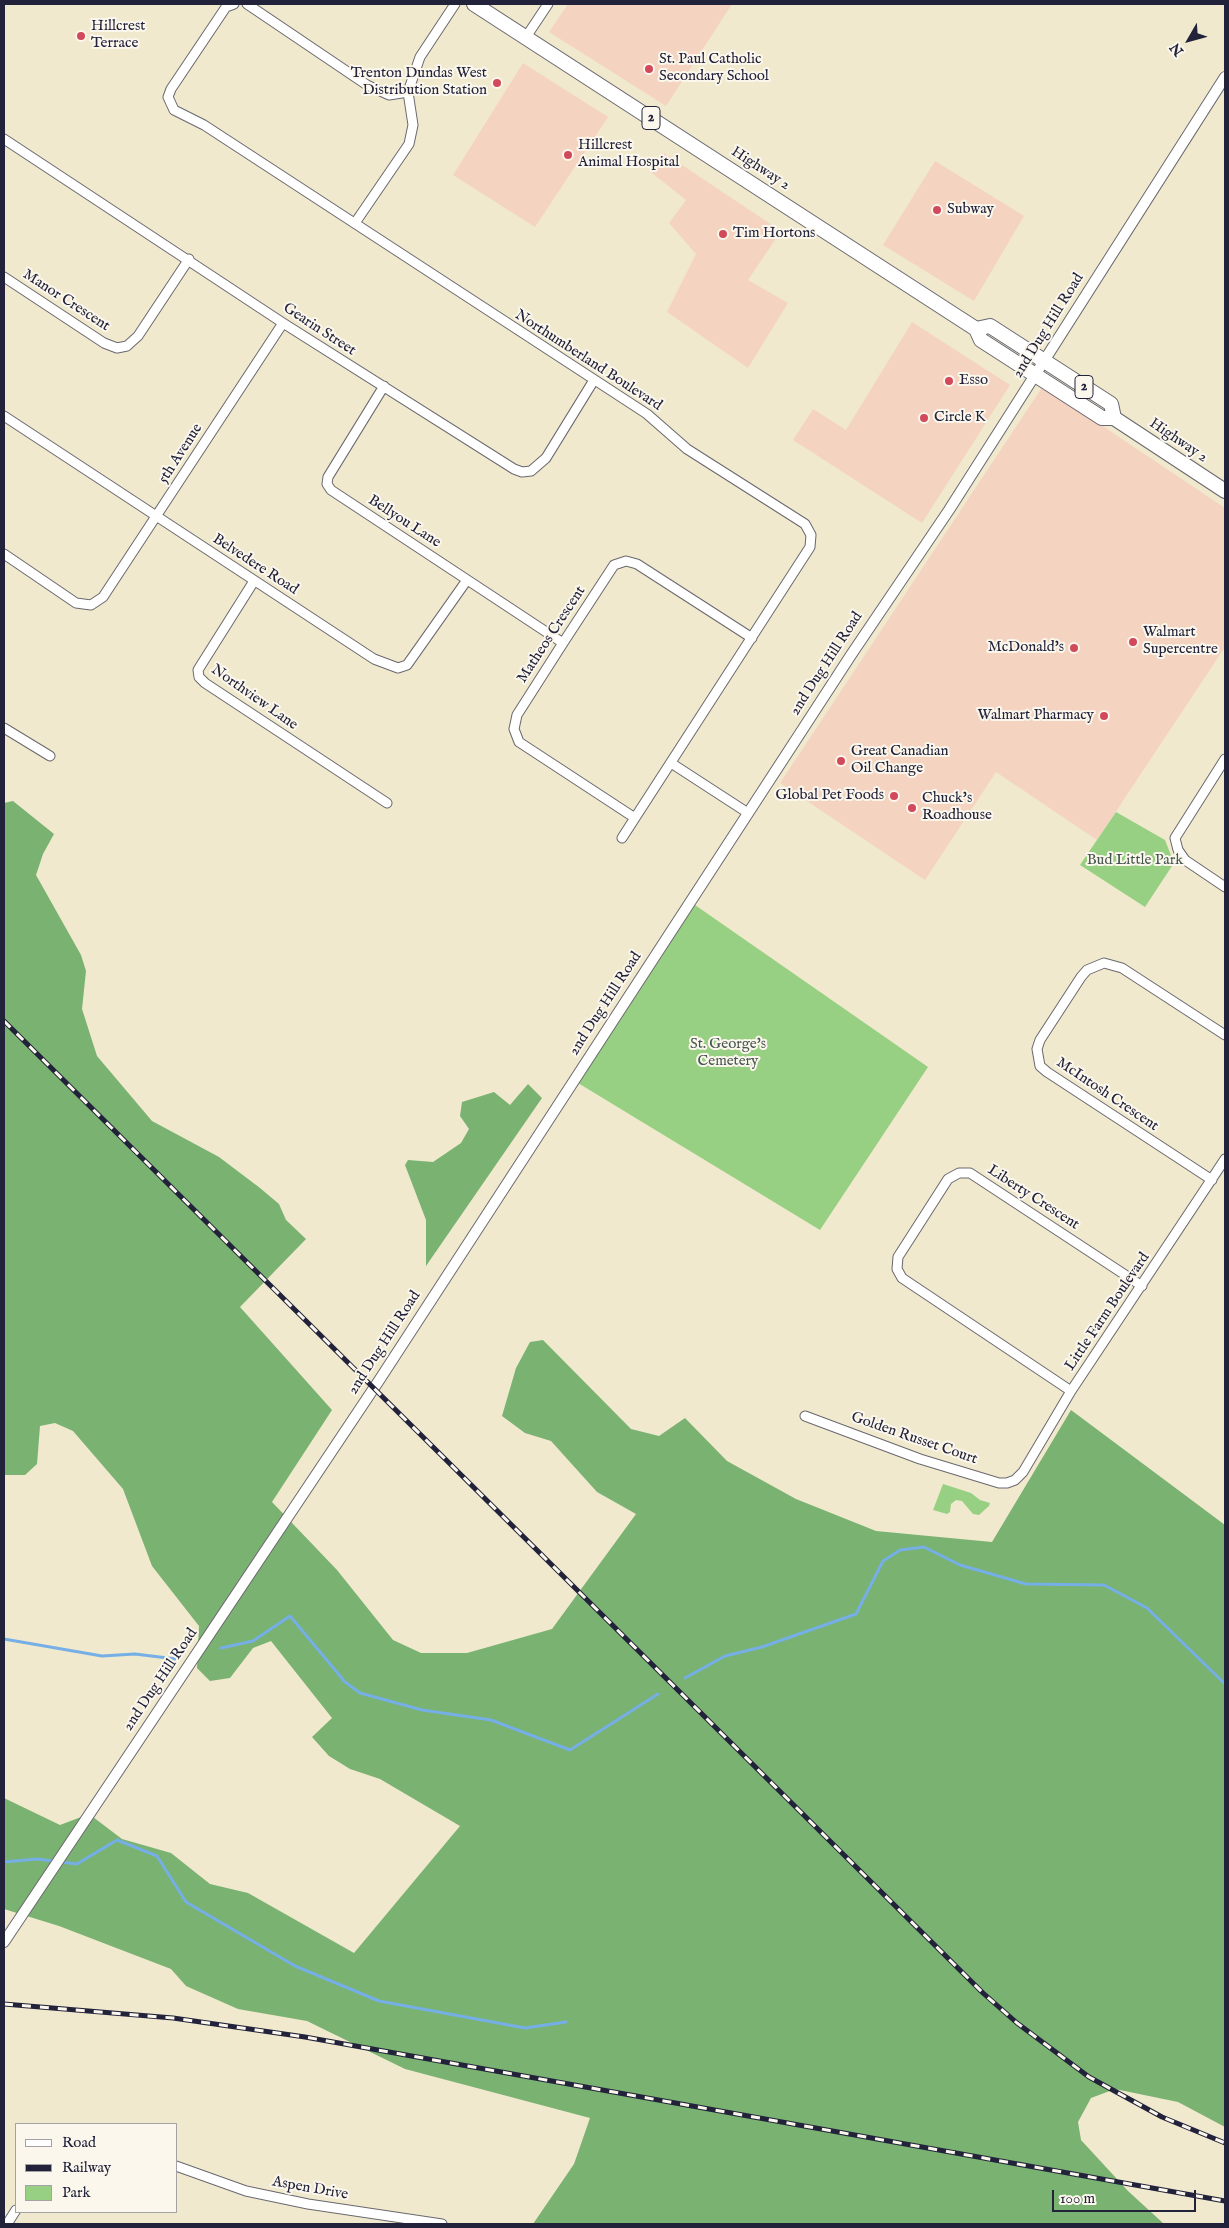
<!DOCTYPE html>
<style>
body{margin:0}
#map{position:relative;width:1229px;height:2228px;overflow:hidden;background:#f0e9ce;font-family:"IM FELL English",serif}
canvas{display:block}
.frame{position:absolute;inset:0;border:5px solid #22223b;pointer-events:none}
.legend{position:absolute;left:15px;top:2123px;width:162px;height:90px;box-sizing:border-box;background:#fbf7ec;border:1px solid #a4a2a5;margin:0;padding:6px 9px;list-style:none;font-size:15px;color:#22223b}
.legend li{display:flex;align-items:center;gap:10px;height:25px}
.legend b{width:25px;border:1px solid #a4a2a5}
.north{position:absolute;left:1164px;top:15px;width:50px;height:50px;-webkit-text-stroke:4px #fbf7ec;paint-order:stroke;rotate:232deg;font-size:14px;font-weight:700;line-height:20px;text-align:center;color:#22223b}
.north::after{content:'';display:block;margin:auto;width:18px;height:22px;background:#22223b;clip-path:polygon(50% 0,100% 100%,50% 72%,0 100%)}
.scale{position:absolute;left:1052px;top:2190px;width:144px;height:22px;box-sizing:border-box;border:2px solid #22223b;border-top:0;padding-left:6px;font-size:15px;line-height:18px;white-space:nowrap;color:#22223b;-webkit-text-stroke:4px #fbf7ec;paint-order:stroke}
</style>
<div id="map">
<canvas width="1229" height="2228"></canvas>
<div class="frame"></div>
<ul class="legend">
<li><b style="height:6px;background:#fff"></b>Road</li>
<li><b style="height:6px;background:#22223b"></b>Railway</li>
<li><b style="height:14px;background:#98d083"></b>Park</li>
</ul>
<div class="north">N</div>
<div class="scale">100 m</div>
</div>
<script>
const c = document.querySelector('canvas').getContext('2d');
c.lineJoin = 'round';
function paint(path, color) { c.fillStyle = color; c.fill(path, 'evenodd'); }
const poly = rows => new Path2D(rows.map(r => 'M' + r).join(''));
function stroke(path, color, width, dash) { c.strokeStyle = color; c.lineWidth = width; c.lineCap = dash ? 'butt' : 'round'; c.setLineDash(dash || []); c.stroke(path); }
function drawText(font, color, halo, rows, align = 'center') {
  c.font = font + ' "IM FELL English",serif'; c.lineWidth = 4; c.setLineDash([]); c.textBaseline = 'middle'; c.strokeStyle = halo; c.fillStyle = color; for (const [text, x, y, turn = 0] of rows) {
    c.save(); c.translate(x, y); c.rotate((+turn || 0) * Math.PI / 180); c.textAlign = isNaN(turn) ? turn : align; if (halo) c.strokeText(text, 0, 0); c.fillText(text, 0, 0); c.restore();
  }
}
paint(poly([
 [568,4,732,4,666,106,549,32],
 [523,63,608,117,535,227,453,175],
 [664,153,781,231,748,280,788,303,748,368,667,312,696,254,669,223,686,200,652,173],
 [935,161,1024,216,974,301,883,245],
 [912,322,1010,385,922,523,793,440,813,409,846,430],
 [1043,386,1225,508,1225,647,1097,840,996,772,925,880,780,783]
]), '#f4d3c1');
paint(poly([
 [1116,812,1165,840,1174,863,1145,907,1080,865],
 [695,905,928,1067,820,1230,578,1083],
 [943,1484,971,1493,980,1500,990,1503,989,1506,979,1515,973,1514,962,1501,956,1500,951,1504,950,1512,947,1514,933,1510]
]), '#98d083');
paint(poly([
 [13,801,54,834,43,854,36,875,81,955,86,971,82,1009,97,1056,152,1121,219,1157,260,1188,279,1204,286,1220,306,1239,240,1307,332,1410,272,1502,337,1570,393,1640,421,1653,467,1653,552,1629,636,1514,597,1492,551,1441,525,1433,502,1416,516,1368,530,1342,543,1340,631,1429,659,1436,685,1418,727,1461,796,1499,876,1531,992,1542,1071,1410,1225,1525,1225,2127,1178,2102,1115,2089,1091,2098,1078,2122,1081,2140,1128,2191,1164,2224,533,2224,574,2164,590,2118,405,2069,307,2021,238,2009,186,1986,171,1969,59,1926,4,1909,4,1798,60,1825,89,1814,122,1839,171,1853,210,1884,248,1893,354,1953,460,1826,380,1779,350,1769,329,1756,312,1737,332,1718,271,1641,253,1648,230,1678,210,1681,197,1668,199,1626,152,1566,123,1489,73,1431,55,1423,40,1426,37,1464,25,1475,4,1475,4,803],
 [528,1084,542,1098,426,1266,426,1220,405,1165,408,1160,433,1162,461,1143,469,1129,460,1116,462,1102,494,1092,510,1105]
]), '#7ab271');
stroke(poly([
 [4,1639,102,1656,135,1654,176,1659],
 [221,1648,253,1641,290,1616,345,1682,360,1693,422,1710,491,1720,570,1750,658,1694],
 [685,1678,725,1656,762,1647,856,1614,883,1561,900,1550,924,1547,960,1565,1026,1584,1104,1585,1147,1608,1225,1684],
 [4,1862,37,1859,77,1864,117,1840,157,1856,186,1902,295,1966,379,2001,525,2028,566,2022]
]), '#75afe5', 3);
const minor = poly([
 [234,4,226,7,171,89,168,97,174,110,204,125,647,414,687,449,805,524,811,535,810,547,622,838],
 [247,4,367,85,389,95,408,92],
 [526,37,548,4],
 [4,139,283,323,514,469,522,472,531,471,546,458,594,380],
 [355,223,409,144,413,125,408,92,420,57,455,4],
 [4,277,104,343,117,348,127,346,138,336,189,259],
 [384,386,328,477,327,484,331,490,563,643],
 [4,416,374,659,398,668,407,665,467,580],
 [4,554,76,603,91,605,103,597,283,323],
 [254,581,203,662,198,670,199,677,205,683,387,803],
 [4,728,50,756],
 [1225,759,1175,838,1178,850,1185,860,1225,887],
 [671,763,748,813],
 [635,818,519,742,514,729,517,715,563,643,614,565,626,561,637,564,752,638],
 [1212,1180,1047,1072,1040,1066,1037,1049,1040,1040,1081,977,1087,970,1104,963,1122,968,1225,1035],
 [1071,1391,902,1278,897,1269,898,1257,948,1179,959,1173,970,1173,1142,1286],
 [805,1416,920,1459,999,1483,1007,1483,1015,1480,1023,1472,1071,1391,1225,1159],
 [176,2166,246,2191,308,2204,442,2224],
 [7,2224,16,2210]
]);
const tertiary = poly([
 [4,1942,378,1382,851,655,949,510,1225,77]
]);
const primary = poly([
 [474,4,976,329,981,340,1102,418,1114,418,1225,491],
 [976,329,990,326,1111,404,1114,418]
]);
stroke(minor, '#6a686e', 11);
stroke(tertiary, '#6a686e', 12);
stroke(primary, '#6a686e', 16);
stroke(minor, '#fff', 9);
stroke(tertiary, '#fff', 10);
stroke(primary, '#fff', 14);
const rail = poly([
 [4,1021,983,1993,1017,2023,1089,2077,1162,2117,1225,2143],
 [4,2004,173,2018,305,2037,1225,2201]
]);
stroke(rail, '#22223b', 5);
stroke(rail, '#fbf7ec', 3, [9]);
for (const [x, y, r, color] of [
 [81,36,5,"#d1495b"],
 [649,69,5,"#d1495b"],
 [497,83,5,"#d1495b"],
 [568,155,5,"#d1495b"],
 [937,210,5,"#d1495b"],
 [723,234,5,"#d1495b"],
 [949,381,5,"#d1495b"],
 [924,418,5,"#d1495b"],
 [1133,642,5,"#d1495b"],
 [1074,648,5,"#d1495b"],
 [1104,716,5,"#d1495b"],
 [841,761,5,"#d1495b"],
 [894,796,5,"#d1495b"],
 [912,808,5,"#d1495b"]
]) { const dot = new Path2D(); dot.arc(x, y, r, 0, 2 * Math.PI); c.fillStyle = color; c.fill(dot); stroke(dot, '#fbf7ec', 2); }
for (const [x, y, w] of [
 [651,118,18],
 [1084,387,18]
]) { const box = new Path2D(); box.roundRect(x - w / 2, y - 11.5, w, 23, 4); c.fillStyle = '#fbf7ec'; c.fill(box); stroke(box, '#22223b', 1); }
drawText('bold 14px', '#22223b', null, [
 ["2",651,118],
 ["2",1084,387]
]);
drawText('15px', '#22223b', '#fbf7ec', [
 ["Hillcrest",91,27],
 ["Terrace",91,44],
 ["St. Paul Catholic",659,60],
 ["Secondary School",659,77],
 ["Trenton Dundas West",487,74,"right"],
 ["Distribution Station",487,91,"right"],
 ["Hillcrest",578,146],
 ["Animal Hospital",578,163],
 ["Subway",947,210],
 ["Tim Hortons",733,234],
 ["Esso",959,381],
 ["Circle K",934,418],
 ["Walmart",1143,633],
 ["Supercentre",1143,650],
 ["McDonald's",1064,648,"right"],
 ["Walmart Pharmacy",1094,716,"right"],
 ["Great Canadian",851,752],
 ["Oil Change",851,769],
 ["Global Pet Foods",884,796,"right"],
 ["Chuck's",922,799],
 ["Roadhouse",922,816]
], 'left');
drawText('15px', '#22223b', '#fbf7ec', [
 ["Highway 2",760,169,33],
 ["Manor Crescent",66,301,33],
 ["2nd Dug Hill Road",1049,326,-58],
 ["Gearin Street",319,330,33],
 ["Northumberland Boulevard",588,361,33],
 ["Highway 2",1178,441,34],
 ["5th Avenue",181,454,-57],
 ["Bellyou Lane",404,522,33],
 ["Belvedere Road",255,565,33],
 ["Matheos Crescent",552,635,-57],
 ["2nd Dug Hill Road",827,664,-57],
 ["Northview Lane",254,698,35],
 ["2nd Dug Hill Road",606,1004,-57],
 ["McIntosh Crescent",1107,1095,34],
 ["Liberty Crescent",1033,1198,33],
 ["Little Farm Boulevard",1108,1312,-56],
 ["2nd Dug Hill Road",385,1343,-57],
 ["Golden Russet Court",914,1439,19],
 ["2nd Dug Hill Road",161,1680,-56],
 ["Aspen Drive",310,2189,10]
]);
drawText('15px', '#455651', '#fbf7ec', [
 ["Bud Little Park",1135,861],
 ["St. George's",728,1045],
 ["Cemetery",728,1062]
]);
</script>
